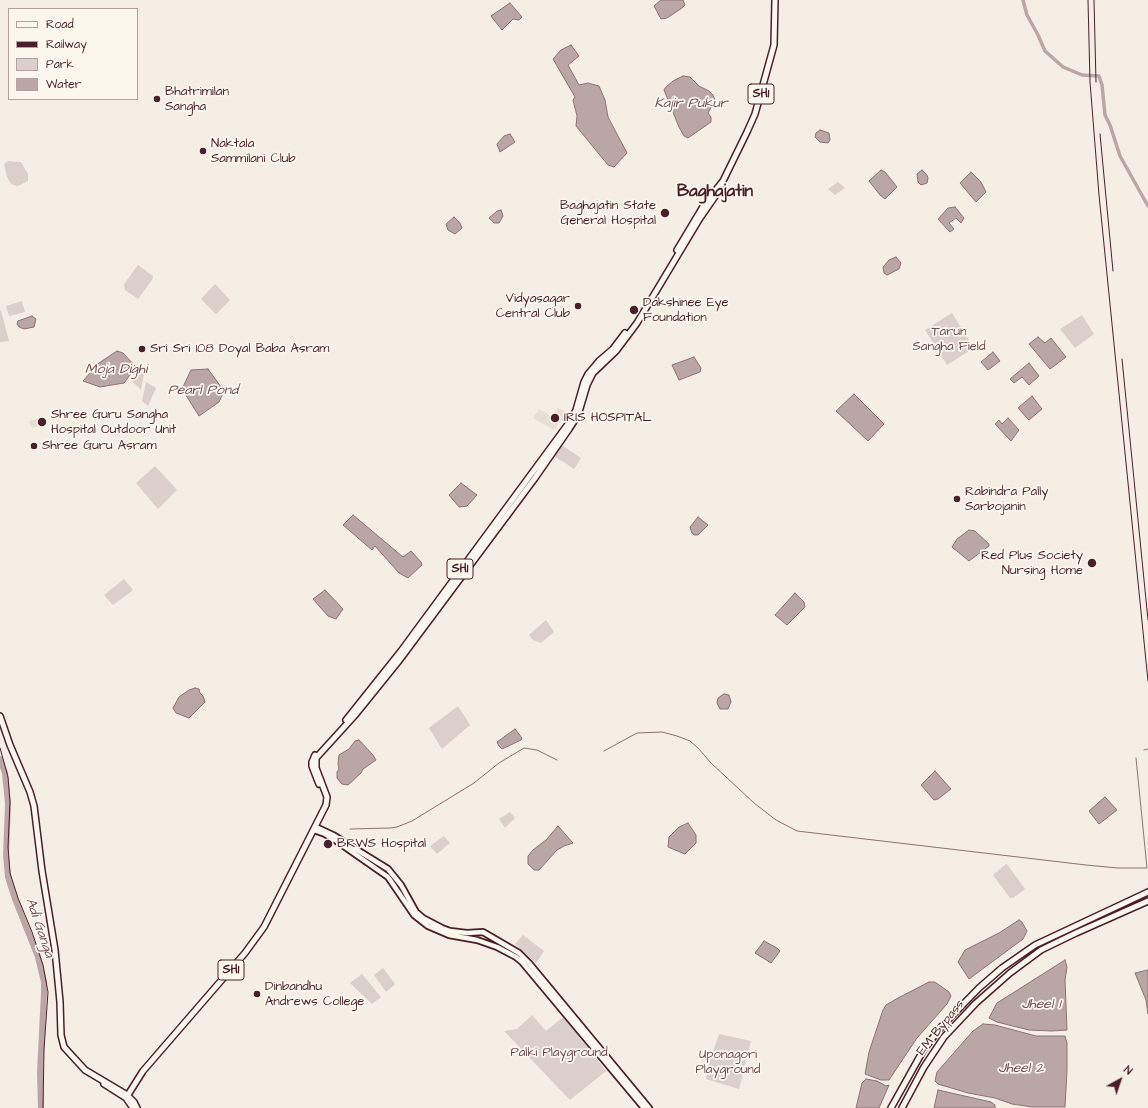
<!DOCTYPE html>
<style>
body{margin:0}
#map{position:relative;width:1148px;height:1108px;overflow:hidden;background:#f4eee4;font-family:"Architects Daughter",sans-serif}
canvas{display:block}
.legend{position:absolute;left:8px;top:8px;width:130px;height:92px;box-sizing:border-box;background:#fbf7ec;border:1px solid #b4a19f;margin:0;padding:5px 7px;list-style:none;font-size:12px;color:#4a1f2b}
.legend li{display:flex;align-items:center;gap:8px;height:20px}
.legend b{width:20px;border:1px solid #b4a19f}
.north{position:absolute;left:1100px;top:1060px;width:40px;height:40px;-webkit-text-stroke:3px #fbf7ec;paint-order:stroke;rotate:40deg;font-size:11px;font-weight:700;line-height:16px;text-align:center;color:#4a1f2b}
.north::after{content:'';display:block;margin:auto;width:14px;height:18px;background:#4a1f2b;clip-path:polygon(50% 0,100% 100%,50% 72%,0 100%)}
</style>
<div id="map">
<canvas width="1148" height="1108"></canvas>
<ul class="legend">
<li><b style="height:5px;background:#fbf7ec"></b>Road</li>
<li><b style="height:5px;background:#4a1f2b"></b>Railway</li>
<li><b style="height:11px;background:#dbd0c9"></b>Park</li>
<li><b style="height:11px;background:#baa7a5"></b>Water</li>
</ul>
<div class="north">N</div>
</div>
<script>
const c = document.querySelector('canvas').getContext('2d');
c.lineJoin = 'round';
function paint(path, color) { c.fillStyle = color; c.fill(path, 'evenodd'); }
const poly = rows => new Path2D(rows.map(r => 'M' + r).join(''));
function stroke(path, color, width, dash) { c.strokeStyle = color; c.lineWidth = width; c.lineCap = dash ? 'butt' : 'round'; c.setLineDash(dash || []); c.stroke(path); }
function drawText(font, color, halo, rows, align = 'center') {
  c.font = font + ' "Architects Daughter",sans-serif'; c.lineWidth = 3.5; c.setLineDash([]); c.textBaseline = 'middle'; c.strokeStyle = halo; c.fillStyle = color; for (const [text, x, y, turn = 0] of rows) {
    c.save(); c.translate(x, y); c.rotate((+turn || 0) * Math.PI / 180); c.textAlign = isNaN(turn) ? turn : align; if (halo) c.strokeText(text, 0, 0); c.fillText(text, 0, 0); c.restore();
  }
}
paint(poly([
 [558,408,567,412,554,430,533,418,539,409,552,417],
 [44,417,46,425,40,427,38,424,39,426,32,428,29,421]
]), '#e7dfd6');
paint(poly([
 [8,161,21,162,28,174,28,181,20,185,17,186,11,184,7,177,4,164],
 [838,182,845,188,835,195,828,189],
 [138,265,153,276,152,280,138,299,125,290,124,284],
 [215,284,230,300,216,314,201,299],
 [22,301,25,312,9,316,6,306],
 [1,310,9,341,0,342,0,311],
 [952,313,974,348,947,365,925,330],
 [1082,315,1094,334,1075,348,1060,329],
 [138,370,144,375,141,390,131,380],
 [146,382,156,388,148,406,142,401],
 [560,444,581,458,574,469,564,462,552,456],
 [155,466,177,490,158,509,136,483],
 [124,579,133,590,113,605,104,595],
 [546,620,554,632,541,643,533,640,529,635],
 [458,706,470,725,442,749,429,728],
 [510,812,515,818,505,828,499,819],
 [444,836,450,843,437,854,430,846],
 [1006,864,1007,864,1025,889,1013,898,1010,898,993,875],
 [523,935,544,951,536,963,515,944],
 [383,968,395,984,386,992,374,975],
 [362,974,381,997,372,1004,350,983],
 [532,1015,546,1031,563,1017,606,1071,570,1100,504,1031,517,1029],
 [719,1034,751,1041,739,1089,706,1079,707,1069]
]), '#dbd0c9');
const water = poly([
 [661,0,683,0,685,5,682,8,667,18,661,19,654,6,661,0],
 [510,3,522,17,519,20,513,19,502,30,491,16,510,3],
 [571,45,579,56,568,65,579,85,588,83,599,86,605,100,608,117,627,153,614,167,608,165,576,126,577,116,573,100,575,97,553,59,561,50,571,45],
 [683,76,690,77,699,86,709,91,713,95,715,100,708,113,711,117,711,122,688,138,684,136,679,127,664,90,665,88,673,81,683,76],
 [820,130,829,133,830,140,828,143,820,142,815,137,816,133,820,130],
 [510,134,515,142,500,152,497,144,504,136,510,134],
 [881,170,885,172,897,187,885,199,880,195,869,181,881,170],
 [922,170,927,175,928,178,927,183,921,185,918,182,917,174,922,170],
 [971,172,981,182,986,192,976,202,960,183,971,172],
 [955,207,964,218,961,223,956,218,949,223,954,229,950,232,938,219,948,208,955,207],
 [501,210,503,216,499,223,494,223,489,218,497,211,501,210],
 [454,217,460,223,462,228,455,234,448,230,446,224,454,217],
 [896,257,901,263,899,269,887,275,884,273,883,267,889,260,896,257],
 [32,316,36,319,34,327,24,329,19,327,17,324,18,321,32,316],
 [1038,337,1045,343,1051,338,1066,357,1050,369,1029,344,1038,337],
 [117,351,123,353,136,367,124,383,100,387,83,381,99,363,117,351],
 [993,352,1000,361,988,370,981,362,993,352],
 [694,357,701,368,700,372,679,380,672,365,694,357],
 [1029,363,1039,376,1029,385,1022,377,1014,383,1010,379,1029,363],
 [208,369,224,391,219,402,199,416,182,389,191,370,208,369],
 [854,394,884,424,868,441,836,411,854,394],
 [1032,396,1042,409,1029,420,1018,408,1032,396],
 [1008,418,1019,430,1011,441,995,424,999,420,1002,424,1008,418],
 [461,483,477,495,467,506,459,507,449,495,461,483],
 [353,515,403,557,411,551,421,562,422,565,408,578,399,573,375,546,372,550,343,525,353,515],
 [698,517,708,525,698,535,694,535,692,533,690,527,698,517],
 [969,530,975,531,989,544,989,546,969,561,952,547,957,539,969,530],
 [325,590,343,609,336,619,328,616,313,599,325,590],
 [795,593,804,602,805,607,787,625,775,615,795,593],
 [195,688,199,689,200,693,203,696,205,702,189,718,176,713,173,708,179,697,189,690,195,688],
 [724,694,729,695,731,702,728,709,720,709,717,703,718,698,724,694],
 [515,729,522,738,521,740,502,749,499,746,497,742,515,729],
 [359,740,373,755,376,760,363,769,361,773,348,785,342,784,337,778,337,772,339,769,338,764,339,755,349,749,355,741,359,740],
 [935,771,951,789,938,799,934,800,921,785,935,771],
 [1105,797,1117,810,1099,824,1089,811,1105,797],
 [688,823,696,835,696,843,685,854,668,847,669,837,679,827,688,823],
 [558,826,573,843,564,846,557,850,539,870,534,870,528,864,528,856,533,850,546,840,558,826],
 [1019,920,1022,922,1027,931,1023,939,969,979,958,962,965,950,999,933,1019,920],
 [764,941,777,948,780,951,771,963,755,953,764,941],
 [1065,960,1067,967,1065,980,1067,1030,1052,1031,1029,1030,997,1022,989,1018,997,1003,1065,960],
 [1148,970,1148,1014,1146,1000,1135,973,1148,970],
 [929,982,935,982,949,992,951,996,947,1004,917,1038,889,1080,881,1080,865,1074,869,1052,883,1010,886,1005,898,998,929,982],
 [983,1024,995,1025,1036,1036,1065,1036,1067,1043,1067,1070,1065,1107,1032,1107,1012,1104,995,1098,968,1093,938,1084,935,1081,937,1072,973,1031,983,1024],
 [866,1079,877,1081,886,1086,889,1085,879,1108,856,1108,862,1083,866,1079],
 [938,1090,991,1102,995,1105,995,1108,934,1108,938,1090]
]);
paint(water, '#baa7a5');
stroke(water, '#8d7174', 1);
stroke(poly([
 [1144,750,1148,749],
 [604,751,637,733,662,732,677,736,690,741,698,748,711,763,754,803,776,820,797,831,1086,865,1118,868,1147,868,1136,758],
 [350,829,390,828,397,827,412,821,474,783,499,763,524,748,537,750,557,760]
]), '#8d7174', 1);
stroke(poly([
 [1023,0,1027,15,1038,35,1045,51,1063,67,1082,75,1099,76,1102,85,1105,115,1110,125,1120,156,1148,206]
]), '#baa7a5', 3.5);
stroke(poly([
 [0,759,5,773,8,804,6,855,8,877,15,899,38,957,44,982,44,993,40,1073,41,1108]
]), '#baa7a5', 6);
const secondary = poly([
 [316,827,333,835,388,869,401,885,416,912,423,918,442,928,450,931,467,933,483,932,519,953,529,963,649,1108],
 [314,830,325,834,335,840,388,877,414,915,428,926,449,935,477,940,497,947,516,957,522,962,644,1108]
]);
const primary = poly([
 [677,250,704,205,723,181,747,132,755,114,774,45,775,0],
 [0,716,10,745,30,792,34,806,42,871,55,950,60,1002,61,1035,64,1047,85,1070,127,1095,134,1102,137,1108],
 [346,720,401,651,571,420,576,410,584,382,588,374,599,361,613,349,625,333],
 [315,755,312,762,312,766,319,784],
 [104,1084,126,1098,133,1108],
 [126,1098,143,1071,245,953,264,927,326,805,327,797,316,768,316,758,356,714,398,662,535,478,569,429,578,415,587,385,593,373,616,351,637,323,700,218,716,195,723,181],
 [891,1108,924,1049,942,1026,979,988,1002,968,1035,945,1148,892],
 [902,1108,924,1067,944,1037,976,1003,1010,973,1041,950,1076,933,1148,901]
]);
stroke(secondary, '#4a1f2b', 8);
stroke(primary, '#4a1f2b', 8);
stroke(secondary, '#fbf7ec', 4.5);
stroke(primary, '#fbf7ec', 5);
stroke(poly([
 [1088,0,1090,82,1099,195,1148,681],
 [1094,0,1096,82],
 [1100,134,1113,271],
 [1122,359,1148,620],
 [0,748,8,777,10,802,8,847,10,873,18,898,32,932,43,965,48,992,44,1049,43,1108]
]), '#4a1f2b', 1);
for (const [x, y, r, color] of [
 [157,99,4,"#4a1f2b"],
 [203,151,4,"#4a1f2b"],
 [665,213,5,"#4a1f2b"],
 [578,306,4,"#4a1f2b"],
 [634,310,5,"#4a1f2b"],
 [142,349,4,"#4a1f2b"],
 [555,418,5,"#4a1f2b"],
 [42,422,5,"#4a1f2b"],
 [34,446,4,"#4a1f2b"],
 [957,499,4,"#4a1f2b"],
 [1092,563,5,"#4a1f2b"],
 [328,844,5,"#4a1f2b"],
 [257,994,4,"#4a1f2b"]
]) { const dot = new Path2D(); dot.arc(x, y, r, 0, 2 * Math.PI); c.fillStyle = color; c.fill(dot); stroke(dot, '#fbf7ec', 1.5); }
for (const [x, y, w] of [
 [761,94,26],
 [460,569,26],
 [231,970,26]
]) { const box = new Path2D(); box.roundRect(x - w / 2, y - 10, w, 20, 3); c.fillStyle = '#fbf7ec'; c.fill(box); stroke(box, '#4a1f2b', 1); }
drawText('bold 12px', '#4a1f2b', null, [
 ["SH1",761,94],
 ["SH1",460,569],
 ["SH1",231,970]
]);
drawText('13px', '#4a1f2b', '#fbf7ec', [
 ["Bhatrimilan",165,92],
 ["Sangha",165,107],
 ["Naktala",211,144],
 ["Sammilani Club",211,159],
 ["Baghajatin State",656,206,"right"],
 ["General Hospital",656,221,"right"],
 ["Vidyasagar",570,299,"right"],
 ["Central Club",570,314,"right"],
 ["Dakshinee Eye",643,303],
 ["Foundation",643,318],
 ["Sri Sri 108 Doyal Baba Asram",150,349],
 ["Shree Guru Sangha",51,415],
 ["Hospital Outdoor Unit",51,430],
 ["IRIS HOSPITAL",564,418],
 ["Shree Guru Asram",42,446],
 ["Rabindra Pally",965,492],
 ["Sarbojanin",965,507],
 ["Red Plus Society",1083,556,"right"],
 ["Nursing Home",1083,571,"right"],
 ["BRWS Hospital",337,844],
 ["Dinbandhu",265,987],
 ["Andrews College",265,1002]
], 'left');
drawText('13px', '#6e4b52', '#fbf7ec', [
 ["Tarun",949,332],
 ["Sangha Field",949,347],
 ["Palki Playground",559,1053],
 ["Uponagori",728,1055],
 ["Playground",728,1070]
]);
drawText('13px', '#4a1f2b', '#fbf7ec', [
 ["EM Bypass",941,1028,-51]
]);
drawText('italic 14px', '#714f56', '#fbf7ec', [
 ["Kajir Pukur",691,104],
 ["Moja Dighi",116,370],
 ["Pearl Pond",203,391],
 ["Adi Ganga",39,928,71],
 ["Jheel 1",1041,1005],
 ["Jheel 2",1021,1069]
]);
drawText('bold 17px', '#4a1f2b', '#fbf7ec', [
 ["Baghajatin",715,192]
]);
</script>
